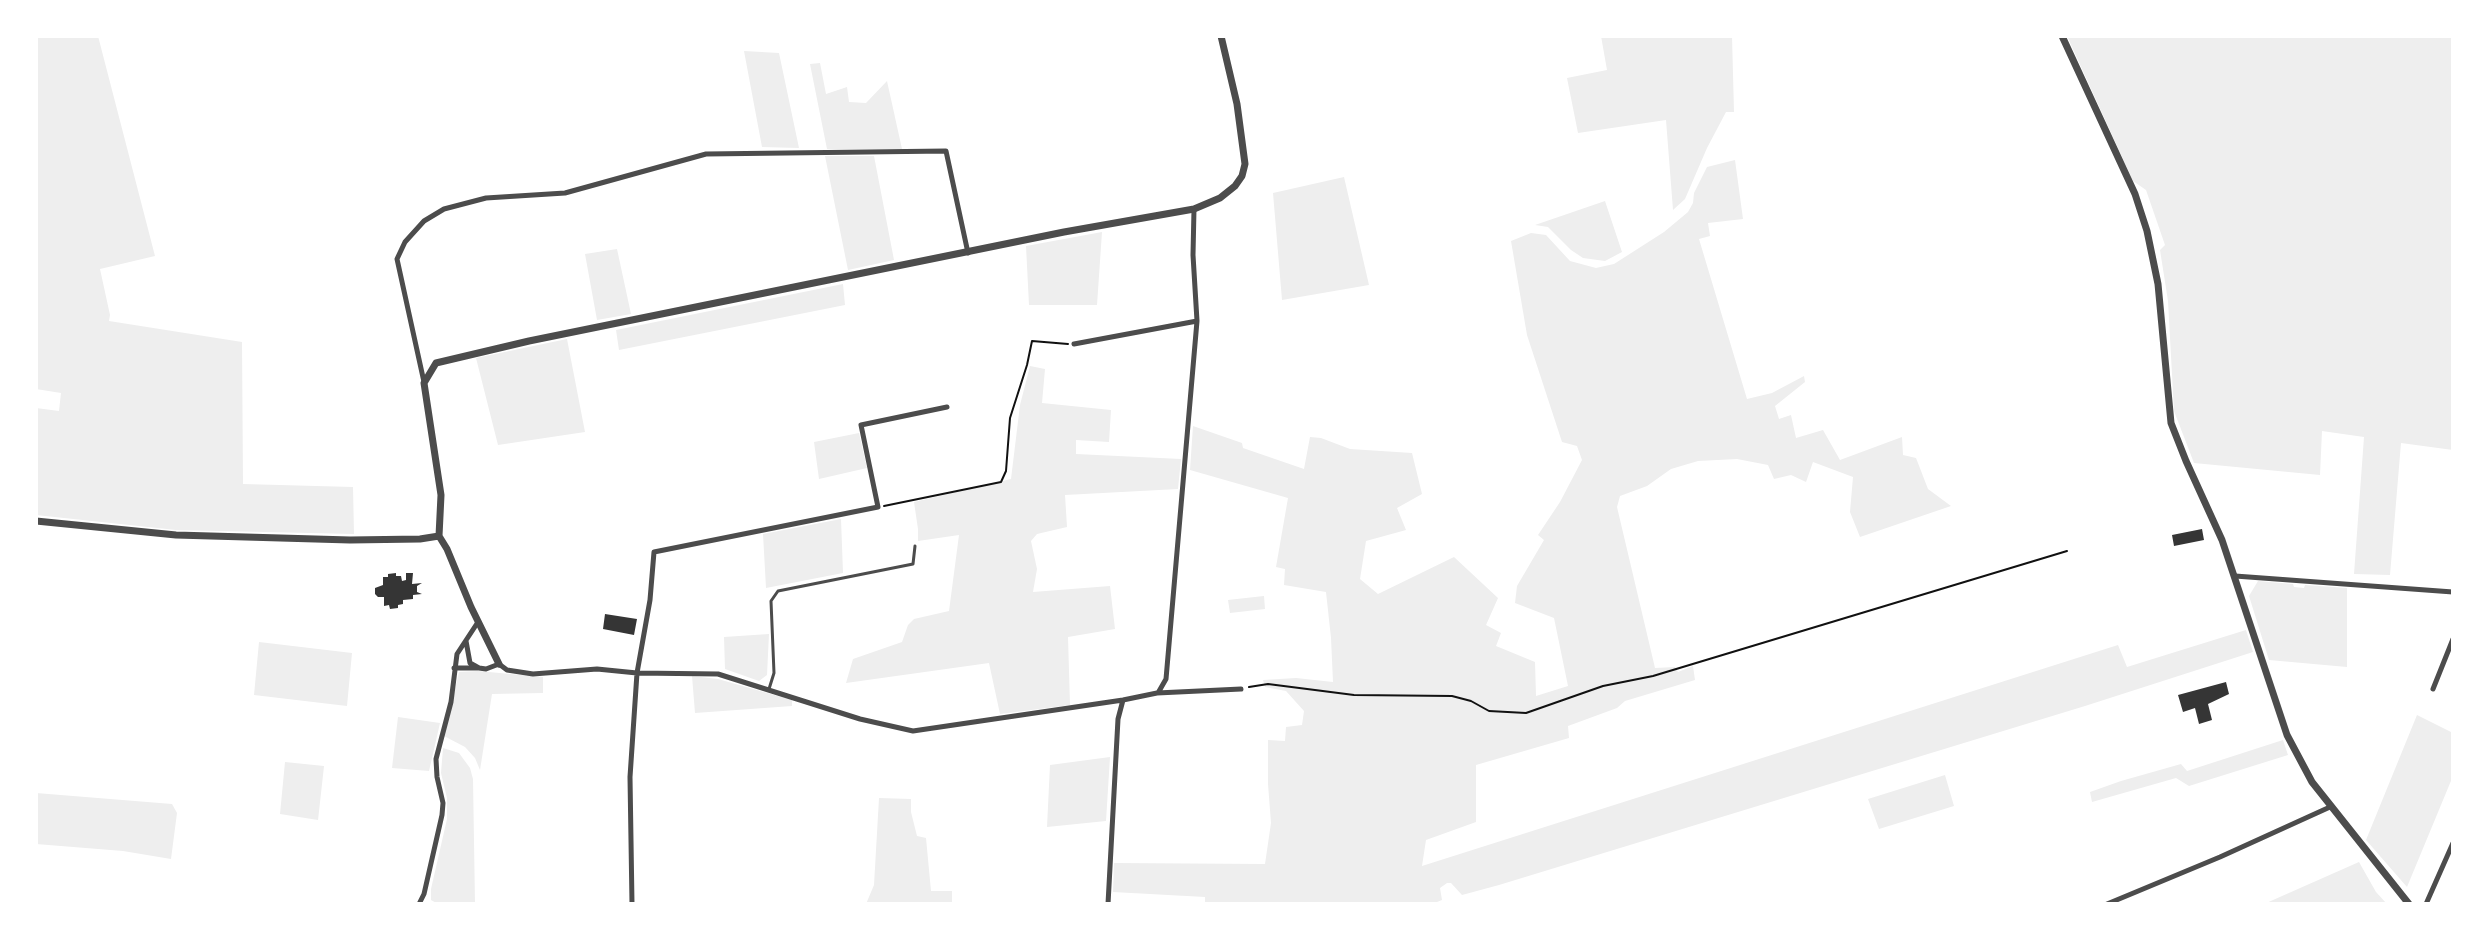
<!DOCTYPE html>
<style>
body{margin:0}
#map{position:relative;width:2489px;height:940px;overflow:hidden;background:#fff;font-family:"Fira Sans Condensed",sans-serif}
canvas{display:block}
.frame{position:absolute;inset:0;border:38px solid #fff;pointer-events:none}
</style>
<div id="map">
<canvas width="2489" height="940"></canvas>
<div class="frame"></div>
</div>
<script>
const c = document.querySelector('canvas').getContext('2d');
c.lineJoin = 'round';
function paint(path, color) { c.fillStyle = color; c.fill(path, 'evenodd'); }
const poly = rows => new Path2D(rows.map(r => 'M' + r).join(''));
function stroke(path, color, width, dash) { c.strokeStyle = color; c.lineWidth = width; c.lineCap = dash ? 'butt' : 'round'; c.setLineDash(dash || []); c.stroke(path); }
paint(poly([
 [36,36,98,36,155,256,100,269,110,315,109,321,242,342,243,484,353,487,354,534,176,530,36,515,36,408,59,411,61,393,36,389],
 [1601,36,1732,36,1734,112,1726,112,1707,148,1685,199,1673,210,1666,120,1578,133,1567,78,1607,70],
 [2067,36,2453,36,2453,450,2401,443,2390,575,2354,574,2364,437,2322,431,2320,475,2194,463,2174,411,2168,301,2160,250,2165,245,2146,190,2133,181],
 [744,51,779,53,799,148,762,147],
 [820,63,826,94,847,87,849,102,866,103,887,81,902,149,827,149,810,64],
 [825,156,874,156,894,260,848,270],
 [1735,160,1743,219,1708,223,1710,236,1699,239,1747,399,1772,393,1804,376,1805,382,1775,406,1779,419,1791,415,1796,438,1823,430,1840,460,1902,437,1903,455,1916,458,1928,489,1951,506,1860,537,1850,512,1853,477,1813,462,1806,482,1791,475,1774,479,1768,465,1737,459,1698,461,1671,469,1647,486,1620,496,1617,507,1655,668,1675,667,1678,672,1693,666,1695,680,1625,701,1617,708,1568,726,1569,738,1476,765,1476,822,1426,840,1422,866,2118,645,2127,667,2246,630,2253,652,2085,706,1499,885,1462,895,1451,883,1447,883,1440,888,1442,900,1432,904,1205,904,1205,897,1113,892,1114,863,1265,864,1271,823,1268,784,1268,740,1285,741,1286,727,1302,725,1304,711,1286,691,1265,687,1263,680,1296,678,1333,682,1331,638,1326,592,1284,585,1285,569,1276,567,1288,498,1190,470,1193,426,1242,443,1243,448,1304,469,1310,437,1321,438,1350,449,1412,453,1422,494,1397,508,1406,530,1366,541,1360,579,1378,594,1454,557,1498,598,1486,625,1501,633,1496,646,1535,662,1536,696,1568,686,1554,618,1515,603,1517,586,1544,540,1538,535,1560,502,1582,460,1577,446,1562,442,1527,335,1511,241,1531,233,1546,235,1570,261,1596,268,1614,264,1664,232,1688,212,1693,203,1694,193,1707,167],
 [1344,177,1369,285,1282,300,1273,193],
 [1605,201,1622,252,1605,261,1583,258,1571,250,1548,227,1535,225],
 [1102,232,1097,305,1029,305,1026,246],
 [617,249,631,314,597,320,585,254],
 [843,284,845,305,619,350,616,330],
 [567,339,585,432,498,445,476,358],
 [1030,366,1045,369,1042,403,1111,410,1109,442,1076,440,1076,454,1181,459,1178,489,1065,495,1067,527,1037,534,1031,541,1037,569,1033,592,1110,586,1115,629,1068,637,1070,705,1000,714,989,663,846,683,853,659,902,642,908,625,914,619,949,611,959,535,918,541,918,529,914,502,1011,479,1020,405],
 [859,433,867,468,819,479,814,442],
 [841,519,843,573,766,588,763,534],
 [2258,581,2293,584,2294,587,2304,588,2305,585,2347,588,2347,667,2269,660,2249,596],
 [1264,596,1265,609,1230,613,1228,600],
 [769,634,767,675,759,681,725,669,724,637],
 [259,642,352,653,347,706,254,695],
 [478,671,543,677,543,693,492,694,480,770,475,758,465,747,444,736,459,672],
 [692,676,718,679,792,700,792,706,695,713],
 [2417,715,2453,733,2453,776,2407,887,2366,840],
 [398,717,440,723,429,771,392,768],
 [2283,740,2288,755,2189,786,2176,778,2092,802,2090,792,2121,781,2181,764,2187,771],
 [443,748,459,753,470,768,473,779,475,904,438,904,431,900,431,889,447,819,447,798,441,773],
 [1110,757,1106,821,1047,827,1050,765],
 [285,762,324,766,318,820,280,814],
 [1945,775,1954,806,1879,829,1868,799],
 [36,793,172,804,177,813,171,859,123,851,36,844],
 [879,798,911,799,911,812,917,836,926,838,931,891,952,891,952,904,866,904,874,885],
 [2359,862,2376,892,2387,904,2264,904]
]), '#eee');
paint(poly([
 [2202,529,2204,540,2174,546,2172,535],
 [396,573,396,576,401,576,402,581,406,580,406,573,413,573,412,584,422,583,417,586,417,592,422,594,413,595,413,599,403,600,403,604,398,605,398,608,390,609,389,605,384,606,384,597,378,597,375,594,375,588,383,585,383,577,388,577,388,574],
 [605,614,637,619,634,635,603,629],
 [2226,682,2229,694,2208,704,2212,720,2199,724,2195,708,2183,712,2178,695]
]), '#353535');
stroke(poly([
 [884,506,1001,482,1006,471,1010,418,1027,365,1032,341,1068,344],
 [1249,687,1268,684,1354,695,1452,696,1471,701,1489,711,1526,713,1603,686,1653,676,2067,551]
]), '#111', 2);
stroke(poly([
 [769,689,774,673,771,601,778,591,913,564,915,546]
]), '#4c4c4c', 3);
stroke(poly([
 [1074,344,1197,321],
 [424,382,397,259,405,242,424,221,444,209,486,198,565,193,706,154,946,151,968,253],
 [2235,576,2453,592],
 [466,641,470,663,479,668,486,669,499,664,507,670,533,674,597,669,637,673,718,674,860,719,913,731,1123,700,1157,693,1241,689],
 [454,668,477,668],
 [2433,689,2453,639],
 [1158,693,1166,679,1197,321,1193,255,1194,209],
 [419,904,424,894,442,815,443,803,437,777,436,759,451,702,457,654,478,622],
 [632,904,630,777,637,673,650,600,654,552,878,507,861,425,947,407],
 [1108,904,1118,719,1123,700],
 [2107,904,2220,857,2330,807],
 [2426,904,2453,843]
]), '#4c4c4c', 5);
stroke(poly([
 [2062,36,2135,194,2147,231,2158,284,2171,423,2186,461,2222,540,2287,735,2312,782,2409,904],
 [36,521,176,535,350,540,420,539,439,536],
 [439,536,441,495,424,383,436,363,529,341,1064,232,1194,209,1220,198,1235,186,1242,176,1245,164,1237,104,1221,36],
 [439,536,447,549,471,607,499,664]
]), '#4c4c4c', 7);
</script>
